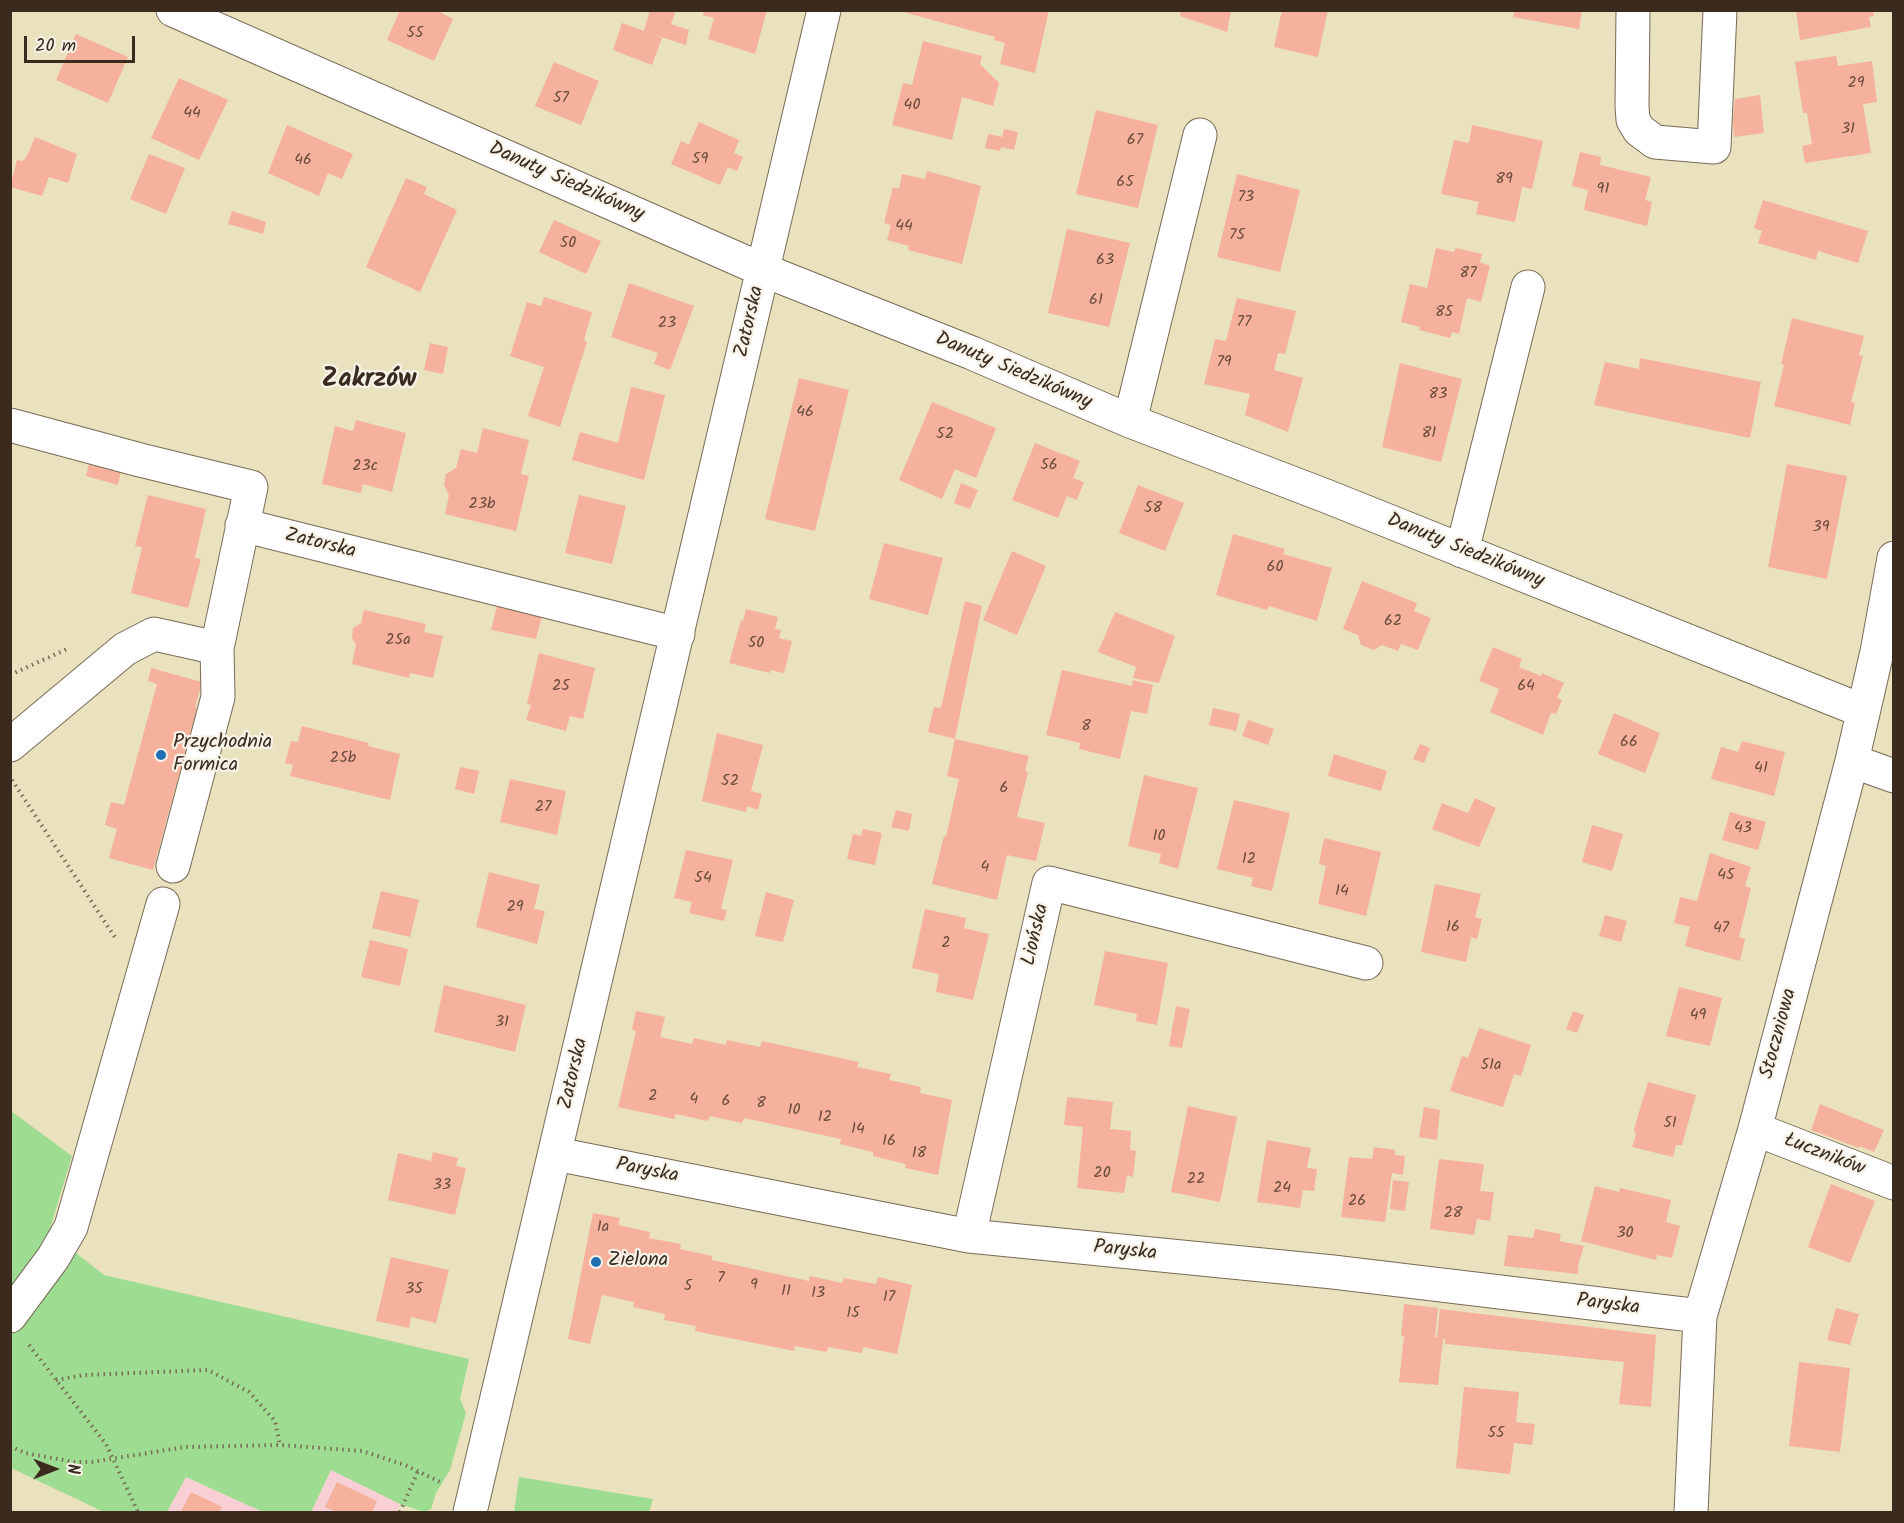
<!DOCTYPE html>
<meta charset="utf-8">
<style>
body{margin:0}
#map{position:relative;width:1904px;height:1523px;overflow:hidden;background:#eae1bf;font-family:Kalam,sans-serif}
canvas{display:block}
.frame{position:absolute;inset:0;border:12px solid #3b2a1e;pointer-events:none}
.north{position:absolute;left:24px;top:1439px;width:60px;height:60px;-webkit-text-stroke:4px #f7f3e8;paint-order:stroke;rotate:90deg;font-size:16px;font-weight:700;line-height:24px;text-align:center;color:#3b2a1e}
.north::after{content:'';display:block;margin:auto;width:21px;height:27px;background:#3b2a1e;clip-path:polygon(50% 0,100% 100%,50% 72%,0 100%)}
.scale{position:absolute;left:24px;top:36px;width:111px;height:27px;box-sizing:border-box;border:3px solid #3b2a1e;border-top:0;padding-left:8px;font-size:18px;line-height:21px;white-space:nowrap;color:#3b2a1e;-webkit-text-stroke:4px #f7f3e8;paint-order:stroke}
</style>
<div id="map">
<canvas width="1904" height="1523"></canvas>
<div class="frame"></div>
<div class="north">N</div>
<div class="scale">20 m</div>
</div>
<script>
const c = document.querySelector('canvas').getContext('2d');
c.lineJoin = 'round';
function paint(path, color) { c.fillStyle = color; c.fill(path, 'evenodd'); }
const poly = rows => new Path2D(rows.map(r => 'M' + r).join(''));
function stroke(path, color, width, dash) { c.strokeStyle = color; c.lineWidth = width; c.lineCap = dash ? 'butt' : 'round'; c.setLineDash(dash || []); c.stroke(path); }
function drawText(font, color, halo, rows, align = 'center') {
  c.font = font + ' Kalam,sans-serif'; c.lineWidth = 4.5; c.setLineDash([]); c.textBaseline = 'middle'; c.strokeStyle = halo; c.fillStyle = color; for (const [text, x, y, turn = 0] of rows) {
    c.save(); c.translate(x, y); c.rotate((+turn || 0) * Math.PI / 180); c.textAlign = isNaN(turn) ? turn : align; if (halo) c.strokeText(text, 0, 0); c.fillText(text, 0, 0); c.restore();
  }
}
paint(poly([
 [331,1470,400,1504,396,1512,311,1512],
 [185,1477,263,1512,167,1512]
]), '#f7cfd4');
paint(poly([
 [11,1111,72,1156,48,1235,11,1288],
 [71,1249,104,1275,469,1359,460,1399,466,1413,450,1470,436,1493,431,1509,424,1512,400,1504,331,1470,311,1512,263,1512,186,1477,167,1512,104,1512,11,1468,11,1332,41,1298],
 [519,1477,653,1499,649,1512,514,1512]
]), '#9edc91');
paint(poly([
 [400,10,436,10,453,19,434,61,387,40],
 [650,10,676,10,671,24,689,30,686,45,649,33,662,38,652,65,613,50,622,23,644,31],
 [704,10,767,10,755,54,708,39,714,18,703,15],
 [896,10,1049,10,1035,73,1000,64,1005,43,994,40,995,37],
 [1181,10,1231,10,1227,32,1180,16],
 [1282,10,1328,10,1318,57,1274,47],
 [1515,10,1582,10,1579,29,1513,17],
 [1796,10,1873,10,1874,16,1869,17,1871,27,1800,40],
 [76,34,128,57,108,103,56,80],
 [923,41,982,56,980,64,999,83,993,106,962,97,952,140,892,125,903,83,912,85],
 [1836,56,1838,66,1872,61,1877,102,1863,104,1871,153,1805,163,1802,146,1812,144,1807,113,1803,113,1795,62],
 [554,62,599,81,581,125,535,106],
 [179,78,228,100,199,160,151,138],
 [1760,95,1764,133,1734,137,1733,120,1735,99],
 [1096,110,1158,125,1138,208,1076,194],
 [699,122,739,140,734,153,743,157,737,171,728,167,720,185,671,164,681,141,689,145],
 [287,125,353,154,342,179,328,173,319,196,268,173],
 [1472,125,1543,141,1532,189,1522,187,1515,222,1476,214,1479,202,1441,194,1454,140,1469,143],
 [1004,129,1018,132,1014,150,1001,147,1000,151,985,148,988,134,1002,137],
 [35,137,77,154,68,183,49,177,42,196,10,187,17,160,23,161,27,156],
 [1580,152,1601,157,1600,165,1651,177,1645,200,1652,202,1647,226,1584,210,1588,190,1572,186],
 [149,154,185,168,166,214,130,199],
 [927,171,981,186,962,264,908,250,909,246,887,240,891,225,884,223,893,187,899,189,902,174,925,179],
 [1237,174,1300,190,1280,272,1217,257],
 [406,178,427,187,424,194,457,210,420,292,366,267],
 [1763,200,1868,231,1858,263,1818,251,1816,260,1758,243,1762,231,1754,228],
 [232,211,266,222,263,234,228,224],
 [554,220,601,241,586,274,539,252],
 [1067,229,1130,243,1109,327,1048,313],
 [1436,248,1454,252,1456,248,1482,254,1480,262,1490,266,1481,302,1467,298,1459,334,1452,332,1450,338,1419,330,1420,327,1401,322,1410,284,1427,288],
 [629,283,694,306,670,370,654,364,658,353,611,337],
 [544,297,592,312,584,340,587,342,560,427,528,416,544,367,510,356,527,302,541,306],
 [1237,298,1296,311,1285,354,1278,353,1274,370,1303,378,1288,432,1245,415,1250,394,1204,384,1215,339,1226,341],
 [1792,318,1864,336,1859,355,1863,356,1851,402,1855,403,1850,425,1774,406,1784,365,1781,364],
 [430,343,448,347,443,374,424,370],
 [1640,358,1761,382,1750,438,1594,405,1605,362,1639,369],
 [1400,363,1462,379,1441,462,1382,447],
 [799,378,849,390,815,531,765,519],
 [631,387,665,395,644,480,572,460,580,432,618,443],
 [932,402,996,428,976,478,955,469,942,499,899,480],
 [356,420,406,433,392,492,363,484,361,493,322,484,335,426,353,431],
 [483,428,529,440,521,474,529,476,516,531,445,514,449,495,444,485,446,474,456,468,461,449,477,453],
 [1035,443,1080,461,1073,478,1084,482,1077,500,1067,496,1058,518,1012,500],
 [90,460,122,467,118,485,86,476],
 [1787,464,1847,476,1827,579,1768,567],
 [961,483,978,490,970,509,954,503],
 [1138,485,1184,503,1165,551,1119,533],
 [148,495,206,509,195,558,201,559,188,608,131,593,142,547,135,546],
 [579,495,626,506,612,564,565,553],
 [1233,534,1285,549,1283,554,1332,568,1317,621,1269,606,1267,610,1216,595],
 [884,543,943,558,928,615,869,599],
 [1012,551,1046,566,1017,635,983,620],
 [1362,581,1417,603,1414,611,1431,618,1418,650,1401,644,1398,651,1382,645,1374,650,1361,645,1358,635,1343,629],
 [965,601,982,606,955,739,928,732,934,707,941,708],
 [497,606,542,616,536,639,491,630],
 [746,609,778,617,775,629,781,630,779,638,792,641,784,673,770,670,770,673,729,663,741,620,743,621],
 [364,610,426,624,424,632,443,636,433,678,410,673,409,678,352,664,356,645,352,638,353,628,361,623],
 [1115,612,1175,636,1159,683,1133,678,1136,667,1098,652],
 [1493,647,1522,659,1519,667,1541,676,1542,673,1564,683,1557,698,1562,700,1556,714,1551,713,1543,735,1490,712,1499,689,1479,681],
 [539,653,595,668,583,719,570,716,566,731,526,720,531,705,527,704],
 [151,668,202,682,195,707,197,708,153,870,109,858,117,829,105,825,111,802,124,805,157,684,148,681],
 [1062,670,1132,686,1133,680,1153,685,1147,714,1131,711,1120,759,1079,749,1080,743,1046,735],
 [1213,708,1240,714,1236,731,1209,725],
 [1614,713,1660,733,1645,773,1598,754],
 [1248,720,1274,729,1268,745,1242,736],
 [302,726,369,743,368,746,400,754,390,800,290,776,293,765,285,763,291,741,298,742],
 [717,733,763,745,751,791,762,794,758,810,747,806,746,812,702,801],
 [955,739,1029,756,1025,771,1028,772,1017,817,1045,823,1036,861,1007,855,997,900,932,884,944,836,946,837,959,779,947,776],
 [1742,741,1785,752,1774,796,1711,779,1721,747,1738,752],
 [1420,744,1430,748,1424,763,1413,759],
 [1334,754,1387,771,1381,791,1328,776],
 [460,767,479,771,474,794,455,789],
 [1144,775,1198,788,1178,869,1159,863,1161,854,1128,846],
 [510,779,566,791,557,835,500,822],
 [1475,798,1496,808,1479,847,1432,829,1442,803,1468,813],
 [1234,800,1290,813,1272,891,1251,886,1253,878,1217,869],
 [896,810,912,814,909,831,891,827],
 [1730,812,1766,822,1758,850,1722,840],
 [1592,825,1623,834,1612,871,1582,862],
 [863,829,882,833,875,865,847,859,853,834,861,836],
 [1324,838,1381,852,1366,916,1318,904,1326,866,1319,864],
 [686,850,733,860,721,909,727,910,724,921,689,913,692,902,674,898],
 [1710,853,1751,867,1745,886,1751,888,1739,937,1745,939,1740,961,1685,946,1690,927,1674,923,1680,897,1697,901],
 [489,872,540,885,534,909,545,911,537,944,476,927],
 [1435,884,1481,894,1475,917,1482,919,1477,939,1471,937,1466,962,1421,952],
 [381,891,419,900,410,937,372,928],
 [766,892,794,900,783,942,755,936],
 [925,909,966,918,964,928,989,934,973,1000,936,992,939,974,912,968],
 [1605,915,1627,921,1621,942,1599,936],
 [370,940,408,949,400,986,361,977],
 [1105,951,1168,963,1157,1025,1136,1021,1137,1014,1094,1005],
 [444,985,526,1005,515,1052,434,1032],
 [1679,987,1722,998,1710,1046,1666,1036],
 [1176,1006,1190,1009,1182,1048,1169,1046],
 [636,1011,665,1017,660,1037,692,1044,694,1038,726,1045,727,1040,760,1047,762,1041,859,1062,857,1067,891,1074,889,1080,921,1087,920,1093,952,1100,938,1175,905,1168,906,1164,873,1156,873,1152,840,1144,841,1139,744,1118,742,1123,710,1116,708,1121,676,1114,674,1119,618,1107,636,1031,632,1029],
 [1573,1011,1584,1015,1577,1033,1566,1029],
 [1479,1028,1531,1045,1521,1076,1514,1074,1503,1107,1450,1091,1462,1056,1468,1058],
 [1648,1082,1696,1095,1682,1145,1676,1145,1673,1157,1632,1147,1636,1135,1634,1129],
 [1067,1097,1113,1102,1110,1129,1131,1131,1130,1150,1136,1151,1133,1177,1127,1175,1124,1193,1077,1188,1083,1127,1064,1125],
 [1820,1104,1884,1130,1874,1152,1860,1146,1859,1148,1811,1130],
 [1188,1106,1237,1117,1220,1202,1171,1192],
 [1424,1107,1440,1110,1437,1140,1419,1137],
 [1267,1140,1311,1148,1307,1168,1317,1169,1314,1191,1303,1190,1300,1208,1257,1202],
 [1374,1147,1395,1150,1395,1155,1405,1156,1403,1175,1392,1173,1385,1222,1341,1217,1349,1157,1372,1159],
 [433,1152,458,1158,456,1166,466,1168,455,1215,388,1200,398,1153,431,1161],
 [1439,1159,1484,1164,1480,1191,1494,1192,1490,1221,1477,1219,1474,1235,1430,1229],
 [1393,1180,1409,1182,1405,1211,1390,1209],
 [1831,1184,1875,1201,1850,1263,1808,1247],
 [1595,1186,1619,1192,1620,1188,1671,1200,1666,1222,1680,1226,1672,1258,1657,1255,1656,1260,1581,1241],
 [593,1213,620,1218,618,1225,650,1232,649,1238,681,1244,680,1249,712,1256,712,1260,809,1281,810,1276,842,1283,844,1278,876,1284,878,1277,912,1285,897,1354,863,1347,862,1353,828,1347,827,1352,795,1346,794,1351,695,1331,696,1326,664,1320,665,1314,633,1307,634,1302,602,1295,590,1344,568,1339],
 [1535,1229,1561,1234,1559,1241,1584,1246,1578,1265,1578,1274,1504,1266,1508,1235,1533,1238],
 [391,1257,449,1270,436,1323,411,1317,409,1328,376,1321],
 [1404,1304,1438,1308,1435,1337,1437,1337,1440,1309,1656,1335,1651,1407,1619,1404,1624,1362,1445,1344,1445,1339,1443,1339,1438,1385,1399,1382,1404,1336,1401,1335],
 [1836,1308,1859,1314,1850,1345,1827,1340],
 [1799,1362,1850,1368,1840,1452,1789,1446],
 [1464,1387,1519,1392,1516,1422,1535,1424,1532,1445,1514,1443,1510,1474,1456,1468],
 [337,1482,377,1501,372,1512,336,1512,325,1507],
 [191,1492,222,1507,219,1512,181,1512]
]), '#f5b19b');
const minor = poly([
 [173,10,763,270,972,353,1130,421,1326,496,1863,711],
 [1633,10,1632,106,1633,120,1639,130,1655,142,1714,147,1720,10],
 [1130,421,1200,135],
 [10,425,140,460,251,487,217,648,218,697,173,866],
 [242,525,678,634],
 [1462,551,1528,287],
 [10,745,125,649,154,634,217,648],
 [1852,761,1894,776],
 [1755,1129,1894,1183],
 [556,1154,969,1236,1333,1272,1700,1316],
 [969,1236,1049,883,1366,963],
 [10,1316,53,1258,71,1227,163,904],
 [470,1512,824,10],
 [1691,1512,1700,1316,1755,1129,1852,761,1877,652,1894,558]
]);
stroke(minor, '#786a56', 35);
stroke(poly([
 [10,675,67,649],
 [12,780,116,939],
 [29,1345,106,1444,138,1512],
 [56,1380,84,1375,208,1370,249,1392,275,1421,280,1445],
 [10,1446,25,1453,74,1462,92,1462,185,1447,280,1445,362,1451,405,1465,440,1482],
 [400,1512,418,1471]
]), '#786a56', 4, [1.5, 4.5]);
stroke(minor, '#fff', 33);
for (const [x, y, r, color] of [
 [161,755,6,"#1f6fb2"],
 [596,1262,6,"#1f6fb2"]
]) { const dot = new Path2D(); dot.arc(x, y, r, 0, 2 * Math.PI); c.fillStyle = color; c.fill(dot); stroke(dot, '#f7f3e8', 2); }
drawText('16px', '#6a4c3d', null, [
 ["55",415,34],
 ["29",1856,84],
 ["57",561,99],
 ["40",912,106],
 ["44",192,114],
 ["31",1848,130],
 ["67",1135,141],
 ["59",700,160],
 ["46",303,161],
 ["89",1504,180],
 ["65",1125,183],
 ["91",1603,190],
 ["73",1246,198],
 ["44",904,227],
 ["75",1237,236],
 ["50",568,244],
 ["63",1105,261],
 ["87",1468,274],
 ["61",1096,301],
 ["85",1444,313],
 ["77",1244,323],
 ["23",667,324],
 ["79",1224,363],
 ["83",1438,395],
 ["46",805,413],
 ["81",1429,434],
 ["52",945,435],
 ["56",1049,466],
 ["23c",365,467],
 ["23b",482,505],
 ["58",1153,509],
 ["39",1821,528],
 ["60",1275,568],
 ["62",1393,622],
 ["25a",398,641],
 ["50",756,644],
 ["25",561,687],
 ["64",1526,687],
 ["8",1086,727],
 ["66",1629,743],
 ["25b",343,759],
 ["41",1761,769],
 ["52",730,782],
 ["6",1004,789],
 ["27",543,808],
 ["43",1743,829],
 ["10",1159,837],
 ["12",1249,860],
 ["4",985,868],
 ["45",1726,876],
 ["54",703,879],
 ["14",1342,892],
 ["29",515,908],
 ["16",1453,928],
 ["47",1721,929],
 ["2",946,944],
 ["49",1698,1016],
 ["31",502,1023],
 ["51a",1491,1066],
 ["2",653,1097],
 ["4",694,1100],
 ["6",726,1102],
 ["8",761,1104],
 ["10",794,1111],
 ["12",825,1118],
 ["51",1670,1124],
 ["14",858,1130],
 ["16",889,1142],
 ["18",919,1154],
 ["20",1102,1174],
 ["22",1196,1180],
 ["33",442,1186],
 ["24",1282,1189],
 ["26",1357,1202],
 ["28",1453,1214],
 ["1a",603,1228],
 ["30",1625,1234],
 ["7",721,1279],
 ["9",754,1286],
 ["5",688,1287],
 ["35",414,1290],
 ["11",786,1292],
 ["13",818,1294],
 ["17",889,1298],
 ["15",853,1314],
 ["55",1496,1434]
]);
drawText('20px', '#3b2a1e', '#f7f3e8', [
 ["Danuty Siedzikówny",566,183,24],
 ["Zatorska",751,322,-77],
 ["Danuty Siedzikówny",1013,372,23],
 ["Zatorska",320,545,14],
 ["Danuty Siedzikówny",1465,552,22],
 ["Liońska",1037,935,-77],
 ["Stoczniowa",1780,1034,-75],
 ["Zatorska",575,1074,-77],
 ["Łuczników",1824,1156,21],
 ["Paryska",647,1172,11],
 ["Paryska",1125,1252,6],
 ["Paryska",1608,1306,7]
]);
drawText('20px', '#3b2a1e', '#f7f3e8', [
 ["Przychodnia",173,744],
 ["Formica",173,767],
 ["Zielona",608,1262]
], 'left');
drawText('bold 26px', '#3b2a1e', '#f7f3e8', [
 ["Zakrzów",369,382]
]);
</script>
